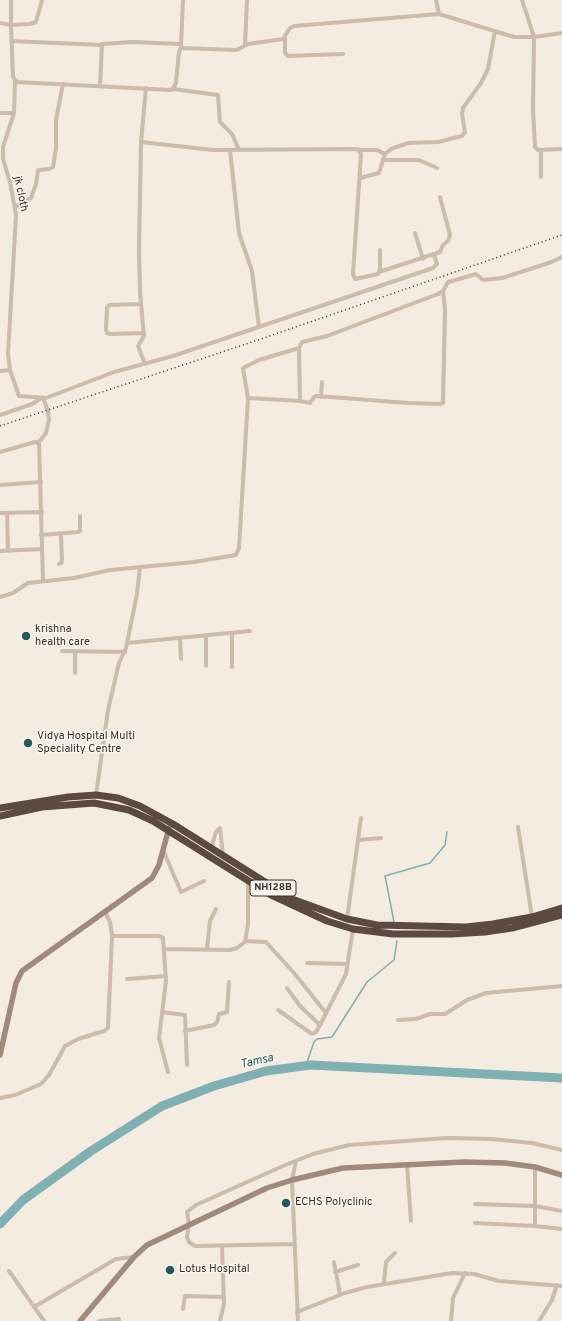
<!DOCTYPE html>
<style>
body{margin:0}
canvas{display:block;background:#f4ebe1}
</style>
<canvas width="562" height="1321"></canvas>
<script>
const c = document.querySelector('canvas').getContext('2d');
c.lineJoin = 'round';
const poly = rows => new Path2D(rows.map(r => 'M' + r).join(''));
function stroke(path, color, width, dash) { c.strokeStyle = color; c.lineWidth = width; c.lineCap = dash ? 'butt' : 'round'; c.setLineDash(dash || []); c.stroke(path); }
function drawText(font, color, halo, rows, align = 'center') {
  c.font = font + ' Overpass,sans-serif'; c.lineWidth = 3; c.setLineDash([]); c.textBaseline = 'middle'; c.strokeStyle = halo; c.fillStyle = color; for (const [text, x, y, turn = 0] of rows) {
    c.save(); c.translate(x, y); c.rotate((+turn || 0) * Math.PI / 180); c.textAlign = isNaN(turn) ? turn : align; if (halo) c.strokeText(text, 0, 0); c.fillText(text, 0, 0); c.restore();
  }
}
stroke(poly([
 [394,922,385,876,430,863,445,845,447,832],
 [306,1065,314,1042,317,1039,332,1037,367,982,394,960,397,941]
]), '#7fb0b2', 1.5);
stroke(poly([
 [0,1224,23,1200,91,1151,162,1106,214,1086,266,1071,311,1065,562,1078]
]), '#7fb0b2', 9);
stroke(poly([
 [11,0,11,25,30,24,36,22,42,0],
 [436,0,439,14],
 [522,0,534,37,533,110,535,147,538,150,562,149],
 [0,23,11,25,13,77,17,82,170,90,173,89,176,83,179,52,181,48,237,50,248,44,283,39,290,28,294,26,439,14,514,37,534,37,562,33],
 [285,38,285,53,288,56,343,54],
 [11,41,101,45],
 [245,45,247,0],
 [181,46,183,0],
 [15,81,14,113,3,147,3,159,10,182,16,215,8,354,10,370,19,396,46,398,114,372,173,356,433,268,437,264,434,255],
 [100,86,102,44,132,42,181,44],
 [173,89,218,95,220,122,232,134,239,150],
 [0,113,14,113],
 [141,142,213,150,358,149,361,154,353,274,355,279,378,274,380,269,380,250],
 [230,150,239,233,252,271,259,327],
 [360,150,377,150,385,154],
 [383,160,419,160,437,168],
 [541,177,541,150],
 [360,178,379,173,385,154,391,149,408,143,438,142,462,136,465,132,462,114,463,108,481,83,488,69,495,31],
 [15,207,31,198,36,184,38,170,49,169,53,167,56,148,56,120,63,84],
 [415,233,423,259],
 [379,272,440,252,443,245,448,241,450,235,440,197],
 [141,304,110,305,107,307,106,329,107,333,111,334,144,333],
 [145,364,138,346,144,336,140,292,139,250,141,142,146,88],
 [0,371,10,370],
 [321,397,322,382],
 [248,398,300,401,299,348,302,342,327,336,438,294,443,291,448,282,452,281,476,274,483,280,502,278,549,263,562,257],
 [300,401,310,403,314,397,317,396,408,403,439,404,443,403,445,309,443,291],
 [0,415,32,404,41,398],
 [39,442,46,433,49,420,48,411,43,398],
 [0,452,35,442,39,443,43,581],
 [0,485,41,482],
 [0,513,42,512],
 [7,513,8,551],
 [41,535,78,532,80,531,80,516],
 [0,551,41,549],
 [59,564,62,562,61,534],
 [0,597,13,593,28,583,74,578,110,570,194,562,236,555,239,548,248,398,243,368,259,360,299,348],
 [232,633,232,667],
 [206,635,206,666],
 [180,638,181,659],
 [127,643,250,631],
 [62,651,125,652],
 [75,673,75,651],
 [96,795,108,710,119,663,126,648,137,594,140,567],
 [518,827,532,917],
 [358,840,381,838],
 [211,848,216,832,220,828,223,855],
 [163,850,181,892,204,881],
 [347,919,361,818],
 [112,936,159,936,163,938,166,981,159,1038,168,1072],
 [245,942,248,924,248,880],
 [165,949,230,950,237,948,246,941,266,942,294,973,326,1013],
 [207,949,210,921,216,909],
 [307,963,347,964],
 [127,979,166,976],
 [287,988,300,1006,320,1025,346,974,353,929],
 [278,1010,312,1034,316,1032,320,1025],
 [162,1012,185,1015,187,1065],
 [398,1020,416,1019,430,1014,445,1014,467,1000,486,993,562,986],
 [185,1031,214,1025,217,1022,219,1014,227,1012,229,982],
 [0,1098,15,1095,41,1084,49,1075,65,1046,78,1039,104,1031,108,1028,112,936,110,922,105,912],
 [296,1161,292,1180,298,1321],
 [407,1165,411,1221],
 [535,1167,535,1226],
 [475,1204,535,1206,562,1211],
 [475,1223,535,1226,562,1229],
 [293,1244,195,1246,189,1242,187,1237,189,1225,187,1212,196,1205,283,1166,313,1154,349,1145,447,1138,491,1139,532,1143,562,1150],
 [334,1262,340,1294],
 [9,1271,44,1321],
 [335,1272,358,1265],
 [384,1283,386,1262,395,1253],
 [34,1307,116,1259,134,1257],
 [183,1309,185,1296,224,1297],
 [297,1312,345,1293,367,1287,452,1273,474,1274,499,1281,562,1286],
 [99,1321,119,1319,119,1321],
 [220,1321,224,1304,222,1246],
 [451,1321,453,1298,465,1273],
 [539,1321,552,1300,557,1285]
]), '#cdbbac', 4);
stroke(poly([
 [0,1055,16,983,22,971,152,878,159,865,169,828],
 [80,1321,134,1257,147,1245,267,1188,292,1180,343,1168,464,1162,505,1163,535,1167,562,1175]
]), '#a18a7d', 5.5);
stroke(poly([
 [0,808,68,797,96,795,118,798,140,806,173,824,292,899,347,919,377,925,466,927,493,924,532,917,562,908],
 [0,816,42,807,94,803,129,810,153,821,271,895,327,921,353,929,393,934,452,934,485,932,512,928,562,915]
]), '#5c4a42', 7);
stroke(poly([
 [0,426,258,340,562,235]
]), '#3b302b', 1.5, [1, 3]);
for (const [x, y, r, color] of [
 [26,636,5,"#1f5a5e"],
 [28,743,5,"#1f5a5e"],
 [286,1203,5,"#1f5a5e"],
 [170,1270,5,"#1f5a5e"]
]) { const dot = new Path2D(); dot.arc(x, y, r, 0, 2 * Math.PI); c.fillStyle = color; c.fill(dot); stroke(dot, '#fbf5ee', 1.5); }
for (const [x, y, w] of [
 [273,888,46]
]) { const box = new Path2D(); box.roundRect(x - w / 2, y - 8, w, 16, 3); c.fillStyle = '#fbf5ee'; c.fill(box); stroke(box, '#3b302b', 1); }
drawText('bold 10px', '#3b302b', null, [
 ["NH128B",273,888]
]);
drawText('11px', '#3b302b', '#fbf5ee', [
 ["jk cloth",20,194,78]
]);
drawText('11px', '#3b302b', '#fbf5ee', [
 ["krishna",35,630],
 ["health care",35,643],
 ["Vidya Hospital Multi",37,737],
 ["Speciality Centre",37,750],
 ["ECHS Polyclinic",295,1203],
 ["Lotus Hospital",179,1270]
], 'left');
drawText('italic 12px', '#1f5a5e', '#fbf5ee', [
 ["Tamsa",257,1062,-13]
]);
</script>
